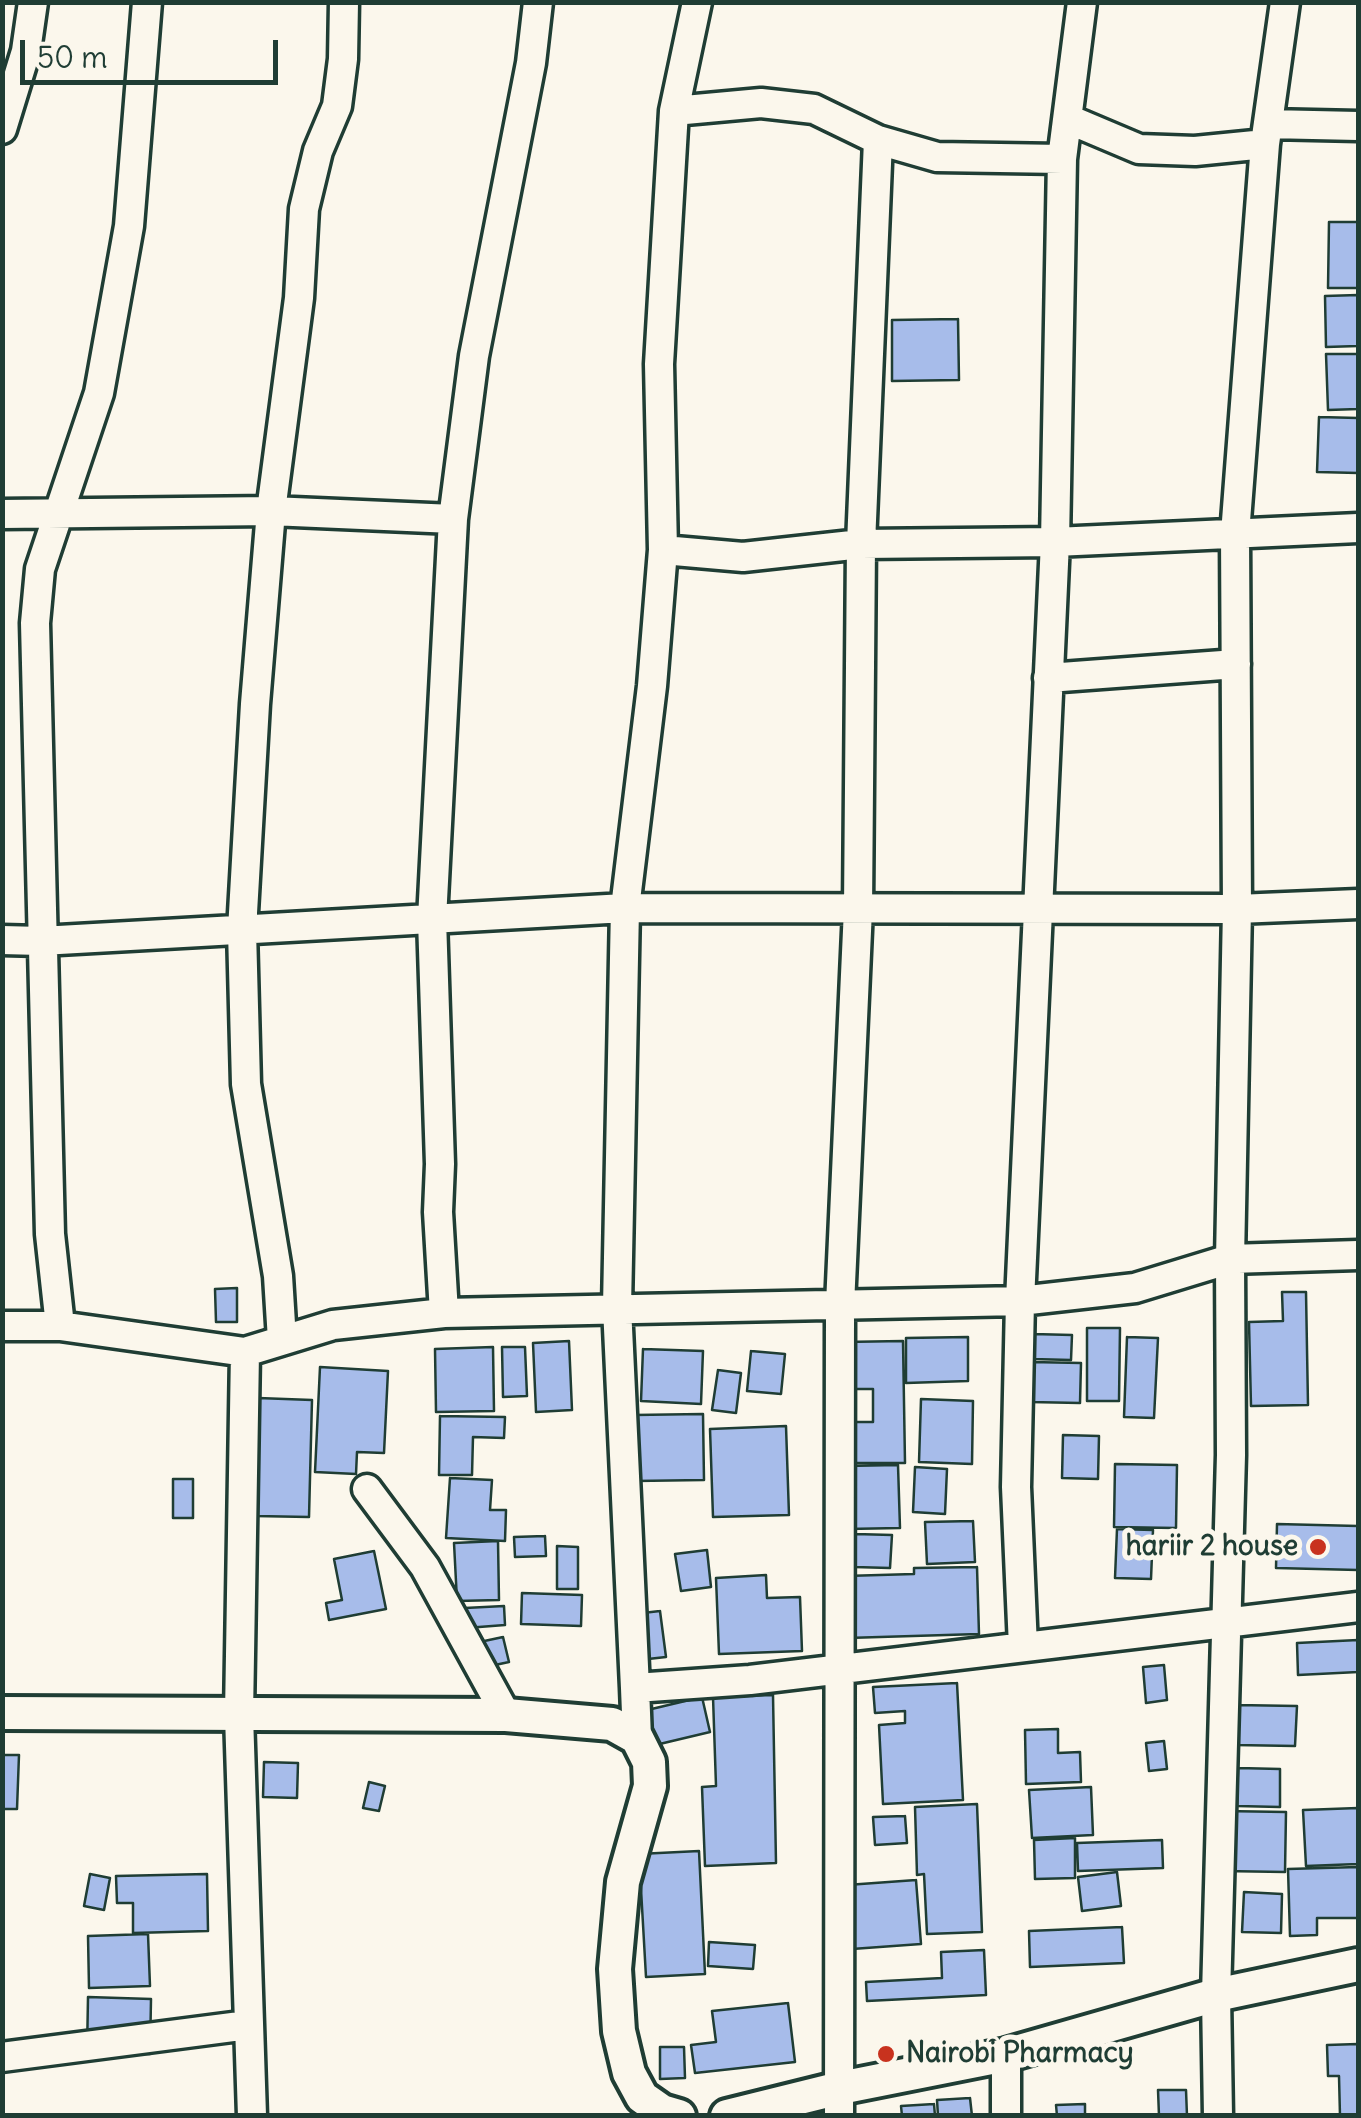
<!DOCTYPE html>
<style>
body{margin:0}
#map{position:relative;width:1361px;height:2118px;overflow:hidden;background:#fbf7ec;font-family:Delius,sans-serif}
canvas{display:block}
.frame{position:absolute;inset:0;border:5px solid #1f3d34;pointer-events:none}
.scale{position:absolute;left:20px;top:40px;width:258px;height:45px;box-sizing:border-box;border:5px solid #1f3d34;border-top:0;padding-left:12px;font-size:30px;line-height:35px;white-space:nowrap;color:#1f3d34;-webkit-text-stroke:8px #fbf7ec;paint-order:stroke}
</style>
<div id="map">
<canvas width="1361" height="2118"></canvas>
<div class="frame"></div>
<div class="scale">50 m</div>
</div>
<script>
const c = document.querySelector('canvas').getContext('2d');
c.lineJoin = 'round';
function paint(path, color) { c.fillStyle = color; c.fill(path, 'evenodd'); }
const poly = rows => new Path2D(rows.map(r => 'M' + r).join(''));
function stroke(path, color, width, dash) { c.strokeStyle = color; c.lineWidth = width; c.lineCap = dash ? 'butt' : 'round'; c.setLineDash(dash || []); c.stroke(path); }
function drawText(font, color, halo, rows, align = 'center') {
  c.font = font + ' Delius,sans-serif'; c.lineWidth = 10; c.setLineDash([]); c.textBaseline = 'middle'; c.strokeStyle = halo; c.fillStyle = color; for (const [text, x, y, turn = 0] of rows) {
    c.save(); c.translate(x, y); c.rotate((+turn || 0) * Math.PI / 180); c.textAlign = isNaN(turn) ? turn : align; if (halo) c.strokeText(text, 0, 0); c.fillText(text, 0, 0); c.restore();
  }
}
const building = poly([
 [1329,222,1358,222,1358,288,1328,288,1329,222],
 [1358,295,1358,346,1326,347,1325,296,1358,295],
 [958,319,959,380,892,381,892,320,958,319],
 [1326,354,1358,354,1358,409,1328,410,1326,354],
 [1319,417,1358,418,1358,473,1317,472,1319,417],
 [237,1288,237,1322,216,1322,215,1289,237,1288],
 [1282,1292,1306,1292,1308,1405,1251,1406,1249,1322,1283,1321,1282,1292],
 [1087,1328,1120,1328,1119,1401,1087,1401,1087,1328],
 [1033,1334,1072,1335,1071,1360,1032,1359,1033,1334],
 [968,1337,968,1381,906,1383,906,1338,968,1337],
 [1127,1337,1158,1338,1154,1418,1124,1417,1127,1337],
 [569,1341,572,1410,536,1412,533,1343,569,1341],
 [903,1341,905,1463,844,1463,844,1422,873,1422,873,1389,843,1389,843,1342,903,1341],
 [493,1347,494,1411,436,1412,435,1349,493,1347],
 [502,1347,525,1347,527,1396,503,1397,502,1347],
 [643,1349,703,1351,701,1404,641,1401,643,1349],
 [751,1351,785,1354,781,1394,747,1391,751,1351],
 [1031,1362,1081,1363,1080,1403,1030,1402,1031,1362],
 [320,1367,388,1371,384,1453,357,1452,356,1474,315,1472,320,1367],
 [718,1370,741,1373,736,1413,712,1410,718,1370],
 [258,1398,312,1400,309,1517,255,1516,258,1398],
 [921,1399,973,1401,972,1464,919,1462,921,1399],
 [703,1414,704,1480,635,1481,634,1415,703,1414],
 [440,1416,505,1417,504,1438,473,1437,472,1475,439,1475,440,1416],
 [786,1426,789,1515,713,1517,710,1429,786,1426],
 [1063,1435,1099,1436,1098,1479,1062,1478,1063,1435],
 [1115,1464,1177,1465,1176,1528,1114,1527,1115,1464],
 [898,1465,900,1528,847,1529,845,1466,898,1465],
 [915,1467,947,1469,945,1514,913,1512,915,1467],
 [450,1478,492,1480,490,1510,506,1510,505,1541,446,1538,450,1478],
 [173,1479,193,1479,193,1518,173,1518,173,1479],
 [973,1521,975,1562,927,1564,925,1522,973,1521],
 [1277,1524,1358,1526,1358,1570,1276,1568,1277,1524],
 [1117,1529,1153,1530,1151,1579,1115,1578,1117,1529],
 [855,1534,892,1535,890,1568,854,1567,855,1534],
 [545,1536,546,1556,515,1557,514,1537,545,1536],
 [498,1541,499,1600,457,1601,454,1543,498,1541],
 [557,1546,578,1547,578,1589,557,1589,557,1546],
 [707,1550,711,1587,681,1591,675,1554,707,1550],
 [374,1551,386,1609,329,1620,326,1603,342,1600,334,1559,374,1551],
 [977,1567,979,1634,847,1638,845,1576,914,1574,914,1568,977,1567],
 [766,1575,767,1598,800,1597,802,1651,719,1654,716,1578,766,1575],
 [522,1593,582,1595,581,1626,521,1624,522,1593],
 [504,1606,505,1625,466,1628,465,1608,504,1606],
 [660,1611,666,1657,639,1660,634,1614,660,1611],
 [503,1637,509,1662,481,1668,475,1643,503,1637],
 [1358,1640,1358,1672,1298,1675,1297,1643,1358,1640],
 [1164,1665,1167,1700,1146,1703,1143,1667,1164,1665],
 [957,1683,963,1800,883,1804,879,1725,905,1723,905,1711,875,1713,873,1687,957,1683],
 [773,1695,776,1863,705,1866,702,1787,716,1786,713,1697,773,1695],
 [702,1697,710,1732,647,1747,639,1712,702,1697],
 [1236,1705,1297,1706,1295,1746,1235,1745,1236,1705],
 [1058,1729,1058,1753,1080,1752,1081,1782,1026,1784,1025,1730,1058,1729],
 [1164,1741,1167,1769,1149,1771,1146,1743,1164,1741],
 [2,1755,19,1755,17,1809,2,1809,2,1755],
 [264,1762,298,1763,297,1798,263,1797,264,1762],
 [1238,1768,1280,1769,1280,1807,1237,1806,1238,1768],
 [369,1782,385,1786,379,1811,363,1808,369,1782],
 [1091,1787,1093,1835,1032,1838,1029,1790,1091,1787],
 [977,1804,982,1932,927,1934,924,1874,917,1875,915,1807,977,1804],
 [1358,1808,1358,1864,1306,1866,1303,1810,1358,1808],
 [1223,1811,1286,1812,1285,1872,1223,1871,1223,1811],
 [905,1816,907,1843,875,1845,873,1817,905,1816],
 [1075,1838,1075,1878,1035,1879,1034,1840,1075,1838],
 [1162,1840,1163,1868,1078,1871,1077,1843,1162,1840],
 [699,1851,705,1974,646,1977,639,1854,699,1851],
 [1358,1867,1358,1918,1317,1918,1317,1935,1290,1936,1288,1869,1358,1867],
 [1117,1872,1121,1906,1082,1911,1078,1877,1117,1872],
 [90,1874,110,1878,104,1910,84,1906,90,1874],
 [207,1874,208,1931,133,1933,133,1903,117,1903,116,1876,207,1874],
 [916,1880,921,1944,852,1949,847,1885,916,1880],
 [1244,1892,1282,1894,1281,1933,1242,1932,1244,1892],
 [1122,1927,1124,1963,1030,1967,1029,1931,1122,1927],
 [148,1934,150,1986,89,1988,88,1936,148,1934],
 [709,1942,755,1945,753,1969,708,1966,709,1942],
 [984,1950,986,1995,867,2001,866,1982,942,1978,941,1952,984,1950],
 [88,1997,151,1999,150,2054,87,2053,88,1997],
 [788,2003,795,2062,695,2073,691,2045,716,2042,712,2011,788,2003],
 [1358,2044,1358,2116,1340,2116,1339,2076,1328,2076,1327,2045,1358,2044],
 [660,2047,684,2047,685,2078,660,2079,660,2047],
 [1158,2090,1186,2090,1187,2116,1159,2116,1158,2090],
 [970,2098,972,2116,938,2116,937,2100,970,2098],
 [934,2104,935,2116,902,2116,901,2106,934,2104],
 [1085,2104,1085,2116,1057,2116,1056,2105,1085,2104]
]);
paint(building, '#a7bcea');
stroke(building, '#1f3d34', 2.5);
const minor = poly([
 [674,111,761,103,814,109,878,140,937,157,1062,159],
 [1068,119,1139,149,1195,151,1265,144],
 [1268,124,1358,126],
 [2,129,26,51,33,2],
 [2,514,271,511,453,519],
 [663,550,743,557,861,544,1055,542,1358,528],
 [1048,678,1236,664],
 [2,940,41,941,625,908,1237,909,1358,904],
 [444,1313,438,1212,440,1164,432,919,453,519,474,356,531,63,538,2],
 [2,1326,60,1326,245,1352,333,1325,444,1313,1020,1301,1135,1288,1230,1259,1358,1255],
 [60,1326,50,1234,35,623,40,569,99,393,129,226,147,2],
 [282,1340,278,1276,246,1084,242,930,255,704,271,511,299,298,304,209,318,151,337,106,343,59,344,2],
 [245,1352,239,1715,252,2116],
 [367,1489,425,1567,506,1715],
 [1023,1647,1016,1487,1020,1301,1055,542,1062,159,1082,2],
 [635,1688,617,1307,625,908,652,686,663,550,659,364,674,111,697,2],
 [637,1738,635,1688,750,1680,1358,1607],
 [1006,2055,1006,2116],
 [2,2057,248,2025],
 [839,2116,840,1305,858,909,861,544,878,140],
 [1218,2116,1216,1995,1231,1455,1230,1259,1237,909,1235,534,1265,144,1285,2]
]);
const tertiary = poly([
 [2,1713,506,1715,612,1724,637,1738,649,1762,650,1786,623,1882,615,1969,619,2031,629,2073,642,2097,662,2111,679,2116],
 [727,2116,840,2088,1006,2055,1216,1995,1358,1965]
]);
stroke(minor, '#1f3d34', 35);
stroke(tertiary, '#1f3d34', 40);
stroke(minor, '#fbf7ec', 28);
stroke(tertiary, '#fbf7ec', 32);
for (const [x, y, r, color] of [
 [1318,1547,10,"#c8321e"],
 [886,2054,10,"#c8321e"]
]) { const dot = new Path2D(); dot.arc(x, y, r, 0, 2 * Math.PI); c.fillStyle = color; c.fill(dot); stroke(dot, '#fbf7ec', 4); }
drawText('bold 28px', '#1f3d34', '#fbf7ec', [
 ["hariir 2 house",1298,1547],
 ["Nairobi Pharmacy",906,2054,"left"]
], 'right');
</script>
